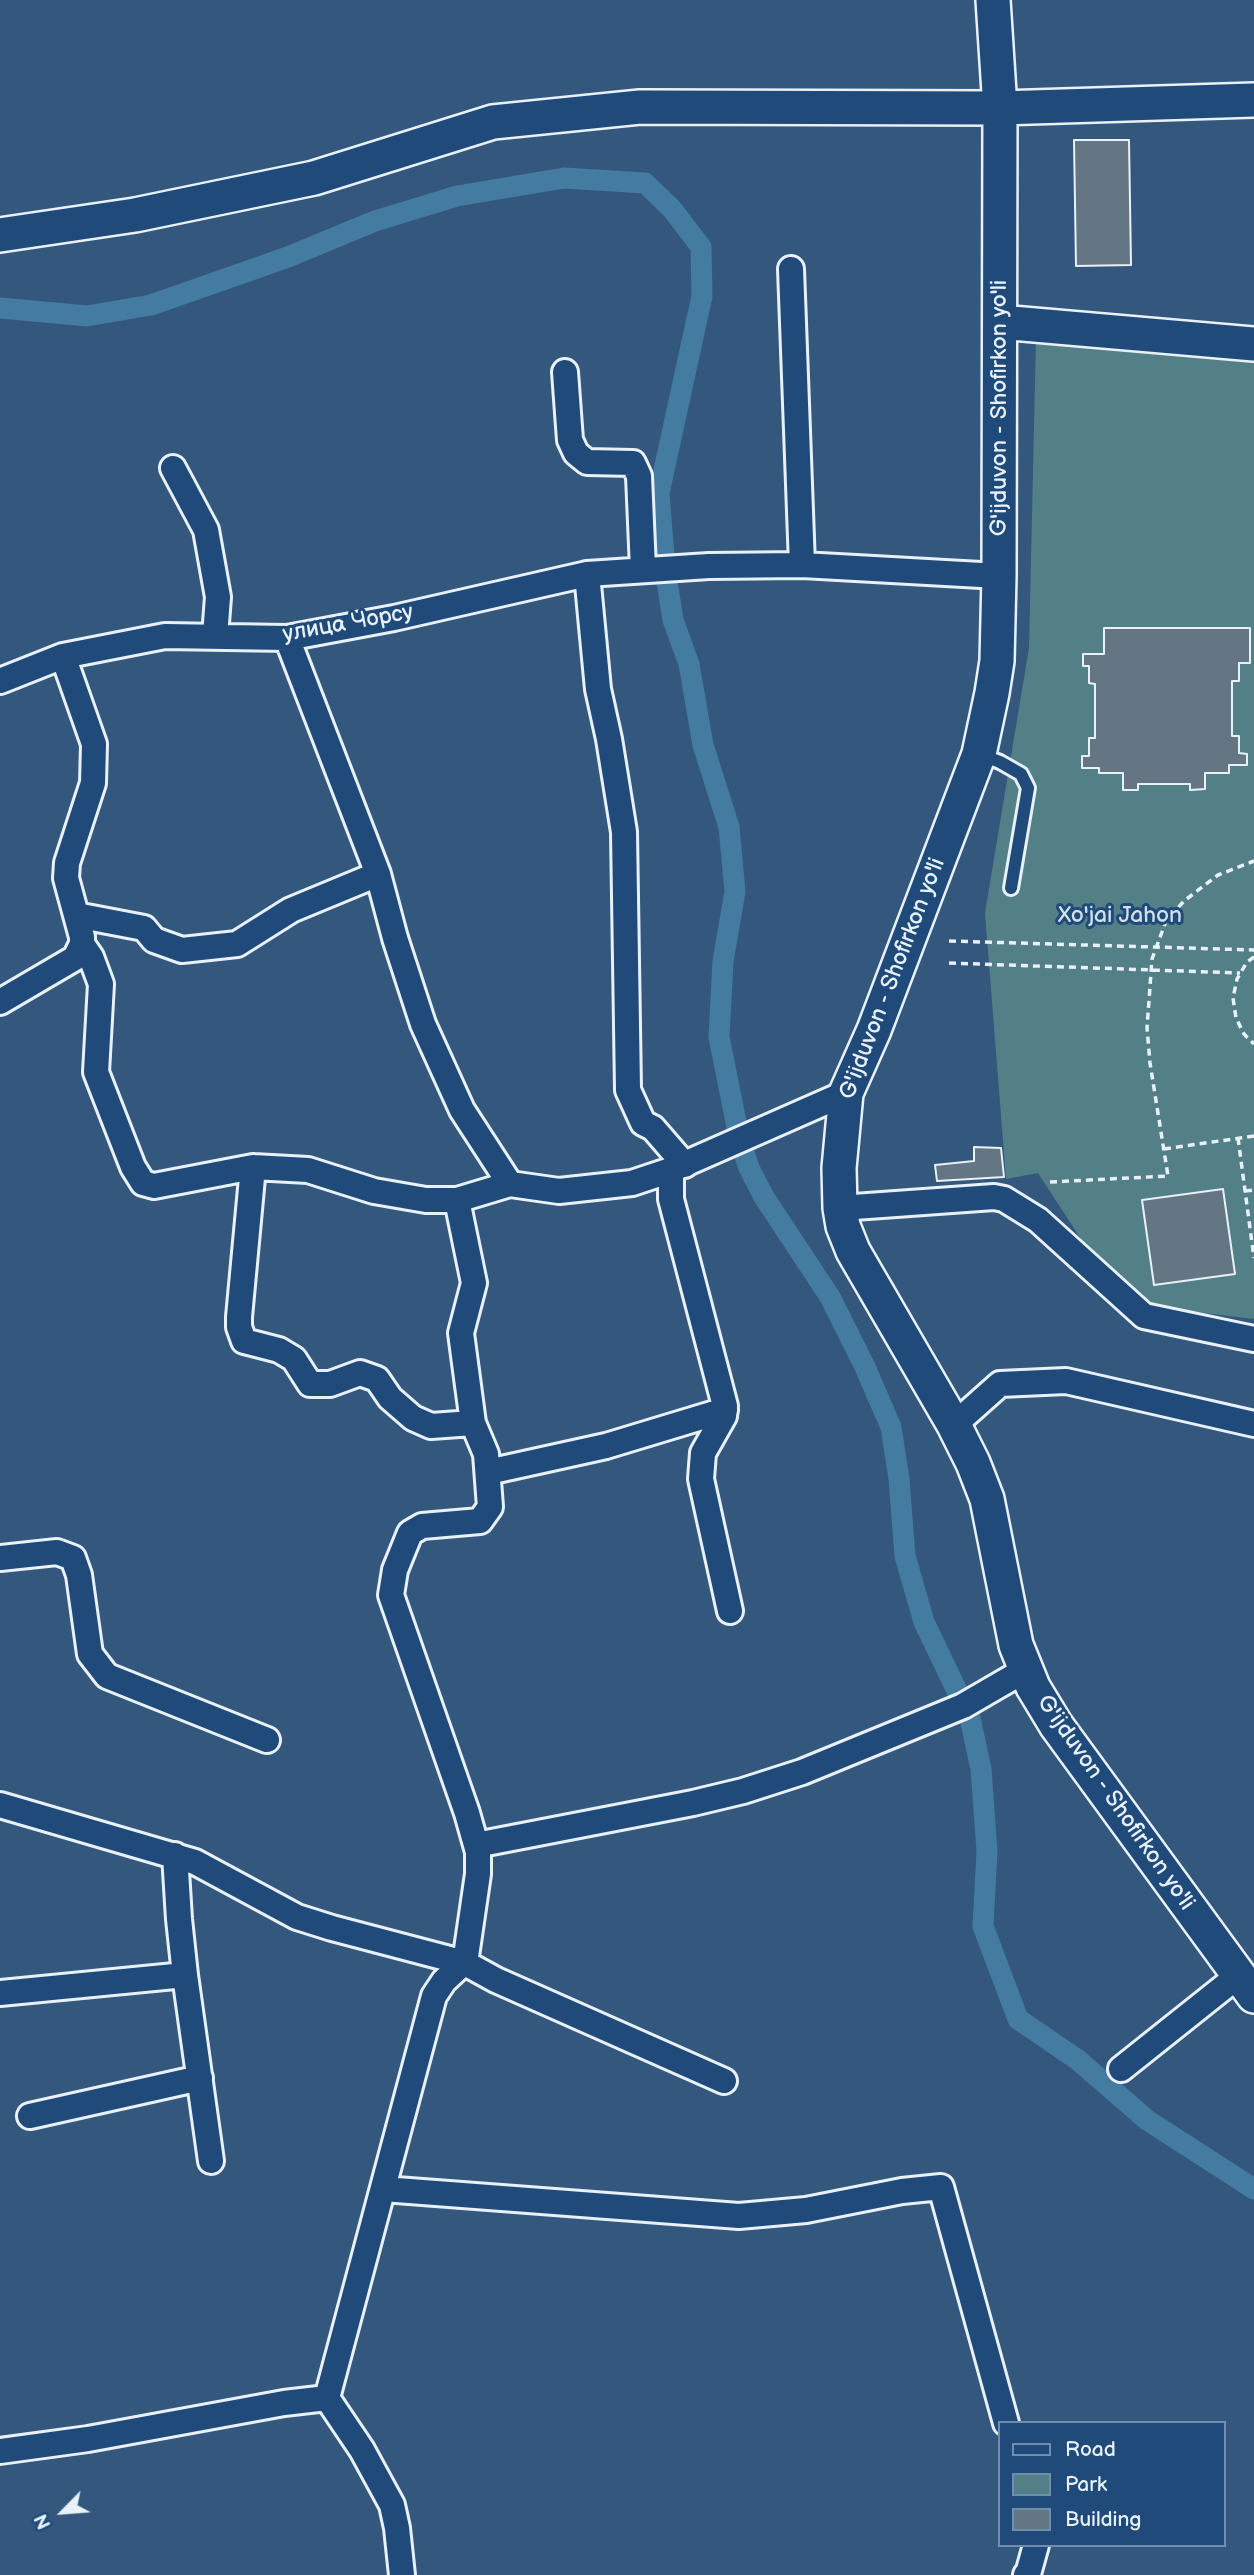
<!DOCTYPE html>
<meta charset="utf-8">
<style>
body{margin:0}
#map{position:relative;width:1254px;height:2575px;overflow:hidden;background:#34577d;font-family:"Balsamiq Sans",sans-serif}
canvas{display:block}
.legend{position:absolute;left:998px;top:2421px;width:228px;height:126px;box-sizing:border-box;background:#1f4a7a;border:2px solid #6f8dac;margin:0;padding:9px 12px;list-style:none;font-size:21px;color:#e8f1f8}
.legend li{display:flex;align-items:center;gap:14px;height:35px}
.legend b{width:35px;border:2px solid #6f8dac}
.north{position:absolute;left:28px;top:2477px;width:70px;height:70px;-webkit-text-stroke:5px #1f4a7a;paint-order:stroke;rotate:245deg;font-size:19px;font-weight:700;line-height:28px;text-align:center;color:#e8f1f8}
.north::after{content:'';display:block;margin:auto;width:24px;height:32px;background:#e8f1f8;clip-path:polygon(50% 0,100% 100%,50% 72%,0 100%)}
</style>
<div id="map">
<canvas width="1254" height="2575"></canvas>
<ul class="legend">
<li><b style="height:9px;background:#1f4a7a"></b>Road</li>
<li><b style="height:19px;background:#537f87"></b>Park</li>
<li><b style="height:19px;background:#647584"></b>Building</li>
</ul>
<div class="north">N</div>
</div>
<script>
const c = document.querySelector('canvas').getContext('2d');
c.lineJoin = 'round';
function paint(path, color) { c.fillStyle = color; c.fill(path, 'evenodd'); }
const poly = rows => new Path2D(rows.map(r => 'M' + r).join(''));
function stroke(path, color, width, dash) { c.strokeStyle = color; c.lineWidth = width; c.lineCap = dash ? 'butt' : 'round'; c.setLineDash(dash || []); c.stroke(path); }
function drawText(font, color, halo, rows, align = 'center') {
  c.font = font + ' "Balsamiq Sans",sans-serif'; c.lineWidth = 6; c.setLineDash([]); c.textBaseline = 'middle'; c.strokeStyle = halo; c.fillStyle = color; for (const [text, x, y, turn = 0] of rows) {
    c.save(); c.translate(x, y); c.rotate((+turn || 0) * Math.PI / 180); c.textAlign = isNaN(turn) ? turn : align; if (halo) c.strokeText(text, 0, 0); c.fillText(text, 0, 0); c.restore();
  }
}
paint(poly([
 [1036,338,1200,352,1254,361,1254,1319,1161,1308,1126,1287,1081,1239,1038,1173,1006,1179,985,913,1029,648]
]), '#537f87');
stroke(poly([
 [0,308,87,316,151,305,288,257,375,221,457,196,564,178,645,183,672,209,701,247,702,296,659,493,665,569,673,620,689,664,703,745,729,827,735,892,723,961,719,1037,739,1137,749,1168,764,1197,830,1297,865,1367,891,1427,899,1479,905,1556,924,1622,970,1718,981,1769,987,1851,983,1926,1018,2019,1078,2060,1147,2120,1254,2189]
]), '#447ba1', 21);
const building = poly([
 [1074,140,1129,140,1131,265,1076,266,1074,140],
 [1104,628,1250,628,1250,663,1239,663,1239,681,1232,681,1232,736,1239,736,1239,753,1247,754,1247,765,1229,765,1229,773,1205,773,1205,789,1190,790,1190,784,1138,784,1138,790,1123,790,1123,773,1099,773,1099,768,1082,768,1082,756,1089,756,1089,738,1095,738,1095,684,1089,683,1089,666,1083,666,1083,654,1104,654,1104,628],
 [974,1147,1001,1148,1004,1177,937,1181,935,1165,974,1161,974,1147],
 [1223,1189,1235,1274,1154,1285,1142,1200,1223,1189]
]);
paint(building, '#647584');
stroke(building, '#e8f1f8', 2);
const service = poly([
 [979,754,1000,762,1021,774,1028,788,1011,888]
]);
const minor = poly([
 [791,269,802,565],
 [565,372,570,440,576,453,587,462,633,463,639,476,643,569],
 [173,468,206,530,218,597,215,636],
 [587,574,598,689,609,739,624,832,628,1090,643,1123,653,1128,685,1165],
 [287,638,378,874,395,938,423,1024,462,1110,510,1184],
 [0,681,63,656,165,636,287,638,394,618,587,574,709,566,802,565,999,576],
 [76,915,144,928,154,940,182,950,237,944,291,910,378,874],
 [82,944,91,957,101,984,96,1072,133,1167,143,1183,154,1186,253,1167,308,1170,374,1191,426,1200,457,1200,510,1184,559,1191,632,1183,671,1170],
 [0,1002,75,958,82,944,82,937,66,878,67,863,93,783,94,744,63,656],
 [253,1167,239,1317,239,1327,244,1341,279,1350,294,1359,310,1384,330,1384,360,1373,377,1379,390,1398,413,1418,431,1426,473,1423],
 [840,1208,994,1197,1004,1199,1038,1220,1144,1316,1254,1339],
 [954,1425,1000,1384,1066,1381,1254,1424],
 [488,1472,606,1446,725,1410],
 [0,1558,57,1552,73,1558,79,1575,90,1654,107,1676,267,1740],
 [730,1611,701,1479,703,1453,724,1416,725,1406,671,1199,671,1170,846,1093],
 [0,1805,195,1862,297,1917,332,1928,465,1963,478,1874,478,1852,467,1813,391,1595,395,1570,410,1533,422,1526,480,1521,490,1507,486,1454,473,1423,461,1333,474,1283,457,1200],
 [476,1845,693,1803,743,1791,802,1772,963,1706,1025,1670],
 [175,1855,179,1919,185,1975,211,2161],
 [0,1993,185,1975],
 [1121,2069,1239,1975],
 [30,2116,200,2078],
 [383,2189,739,2216,806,2210,902,2191,941,2187,1006,2423],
 [327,2398,434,1996,444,1981,458,1968,465,1963,496,1980,724,2081],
 [0,2451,88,2439,284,2403,327,2398,362,2450,392,2505,397,2528,402,2575],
 [1026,2575,1028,2574,1036,2545]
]);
const secondary = poly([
 [993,0,1000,108,999,576,997,661,992,693,979,754,874,1030,846,1093,839,1168,840,1208,843,1226,853,1251,954,1425,973,1463,987,1499,1016,1645,1033,1687,1056,1725,1254,1996],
 [0,235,135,215,314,178,493,122,640,107,1000,108,1254,100],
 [1000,322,1254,344]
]);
stroke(service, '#e8f1f8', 18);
stroke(minor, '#e8f1f8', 30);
stroke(secondary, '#e8f1f8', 38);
stroke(poly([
 [949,941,1254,950],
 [1254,957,1247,962,1237,979,1233,998,1236,1018,1244,1034,1254,1044],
 [949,963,1240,973],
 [1238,1138,1254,1258],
 [1164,1149,1254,1136],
 [1050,1182,1168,1176,1150,1063,1147,1028,1152,959,1166,921,1184,901,1218,875,1254,861],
 [1245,1191,1254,1190]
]), '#e8f1f8', 3.5, [7, 5]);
stroke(service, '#1f4a7a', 12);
stroke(minor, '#1f4a7a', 24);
stroke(secondary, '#1f4a7a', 33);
drawText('23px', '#e8f1f8', '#1f4a7a', [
 ["G'ijduvon - Shofirkon yo'li",1000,408,-90],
 ["улица Чорсу",348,624,-10],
 ["G'ijduvon - Shofirkon yo'li",893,979,-69],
 ["G'ijduvon - Shofirkon yo'li",1115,1803,55]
]);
drawText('23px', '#d2e0e7', '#1f4a7a', [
 ["Xo'jai Jahon",1120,916]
]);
</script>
